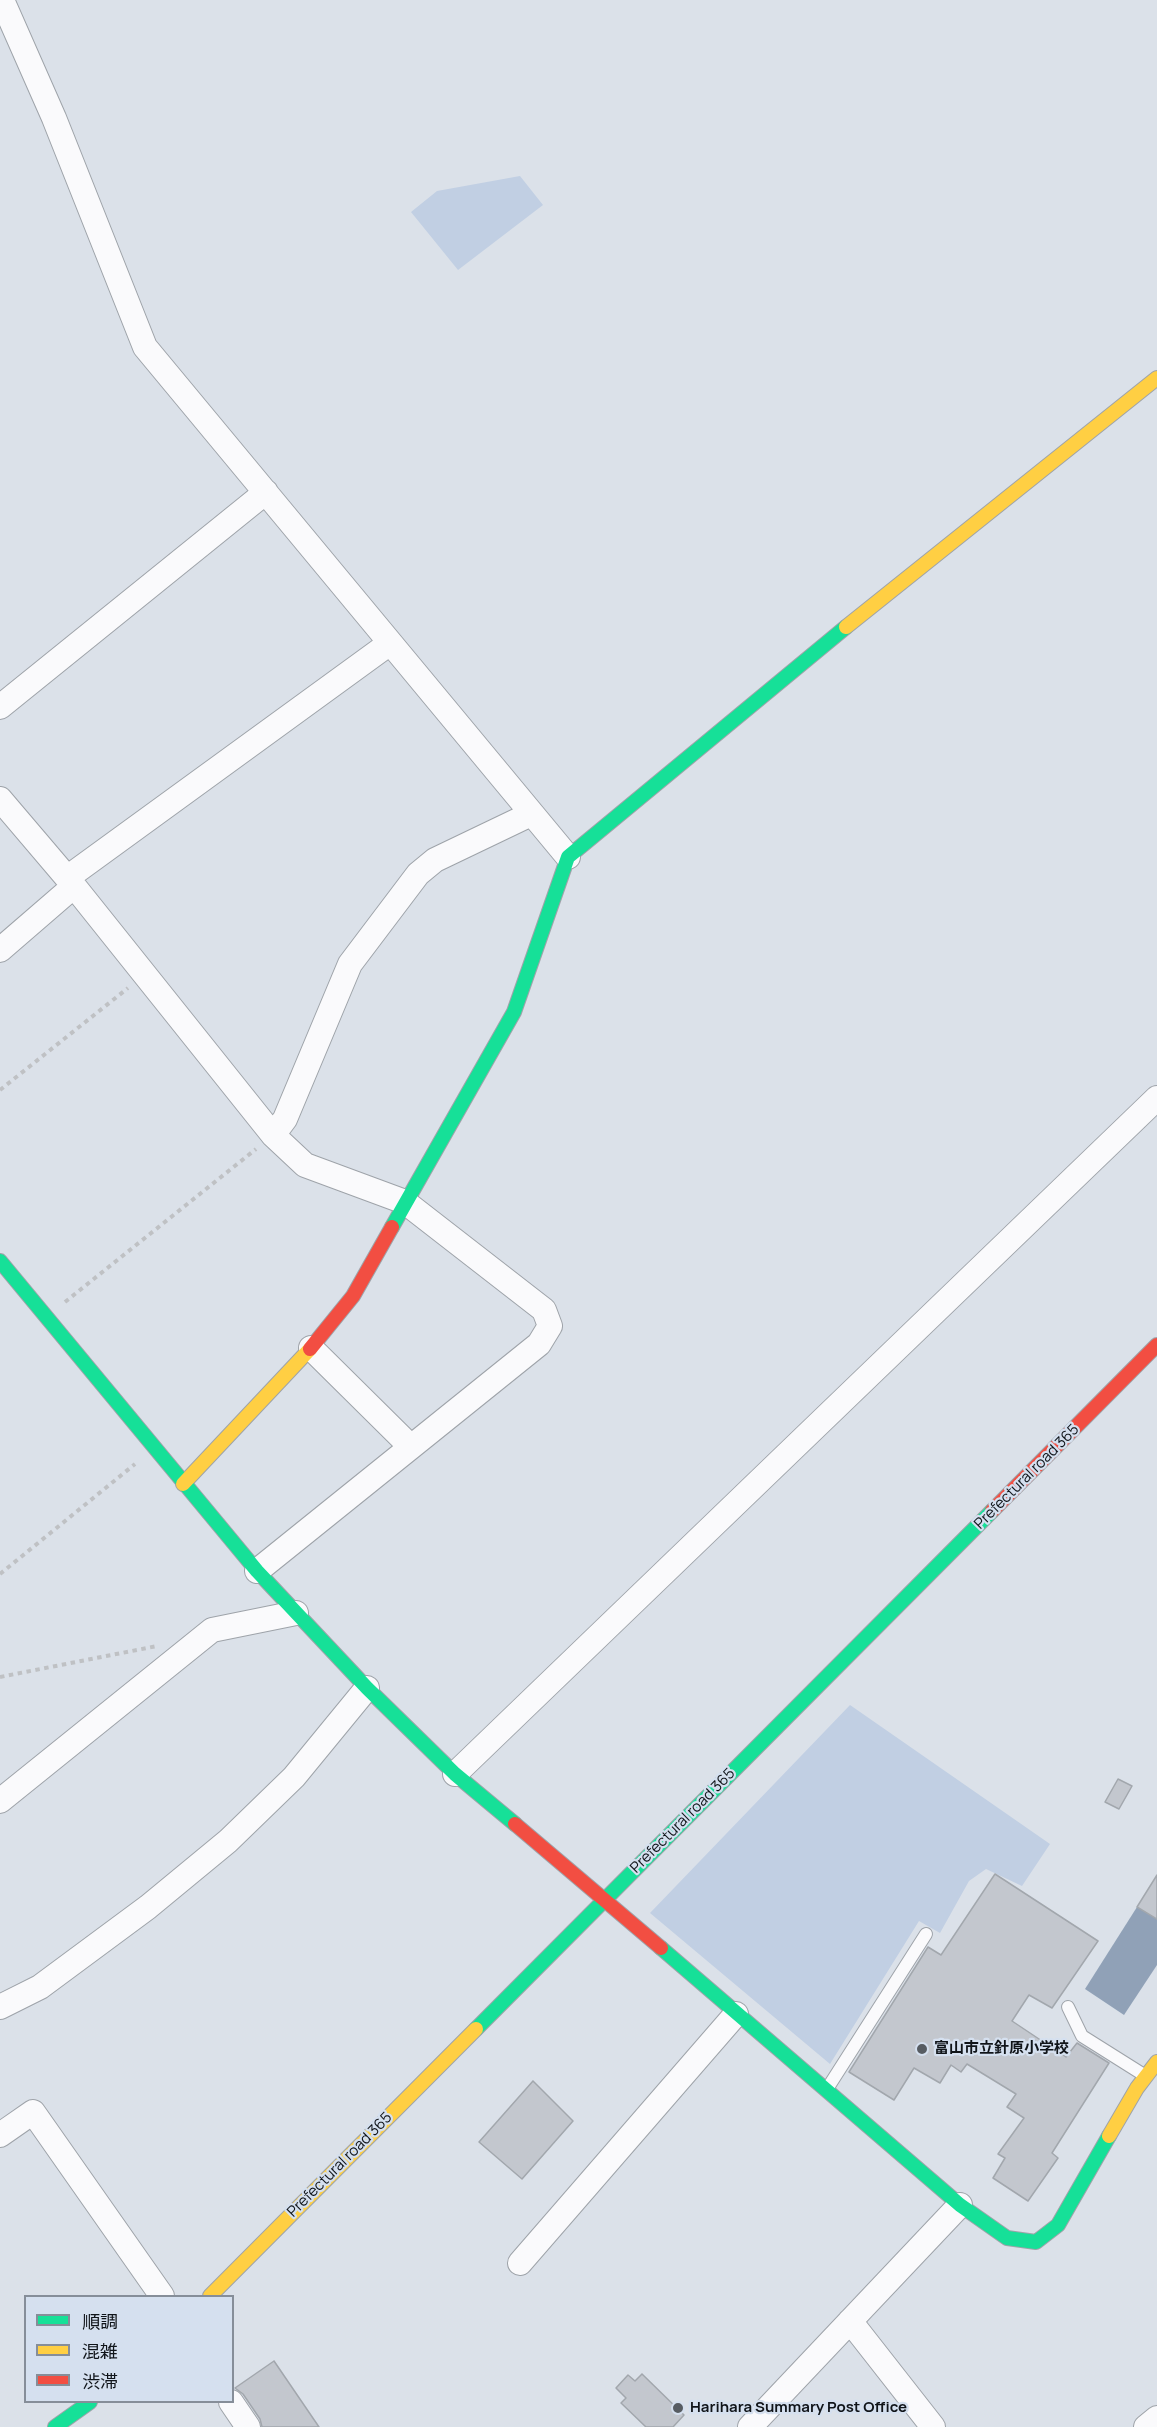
<!DOCTYPE html>
<meta charset="utf-8">
<style>
body{margin:0}
#map{position:relative;width:1157px;height:2427px;overflow:hidden;background:#dbe1e9;font-family:Manrope,"Noto Sans JP",sans-serif}
canvas{display:block}
.legend{position:absolute;left:24px;top:2295px;width:210px;height:108px;box-sizing:border-box;background:#d5e0ef;border:2px solid #868e99;margin:0;padding:8px 10px;list-style:none;font-size:18px;color:#101419}
.legend li{display:flex;align-items:center;gap:12px;height:30px}
.legend b{width:30px;border:2px solid #868e99}
</style>
<div id="map">
<canvas width="1157" height="2427"></canvas>
<ul class="legend">
<li><b style="height:8px;background:#16e098"></b>順調</li>
<li><b style="height:8px;background:#ffcf43"></b>混雑</li>
<li><b style="height:8px;background:#f24e42"></b>渋滞</li>
</ul>
</div>
<script>
const c = document.querySelector('canvas').getContext('2d');
c.lineJoin = 'round';
function paint(path, color) { c.fillStyle = color; c.fill(path, 'evenodd'); }
const poly = rows => new Path2D(rows.map(r => 'M' + r).join(''));
function stroke(path, color, width, dash) { c.strokeStyle = color; c.lineWidth = width; c.lineCap = dash ? 'butt' : 'round'; c.setLineDash(dash || []); c.stroke(path); }
function drawText(font, color, halo, rows, align = 'center') {
  c.font = font + ' Manrope,"Noto Sans JP",sans-serif'; c.lineWidth = 4.5; c.setLineDash([]); c.textBaseline = 'middle'; c.strokeStyle = halo; c.fillStyle = color; for (const [text, x, y, turn = 0] of rows) {
    c.save(); c.translate(x, y); c.rotate((+turn || 0) * Math.PI / 180); c.textAlign = isNaN(turn) ? turn : align; if (halo) c.strokeText(text, 0, 0); c.fillText(text, 0, 0); c.restore();
  }
}
paint(poly([
 [520,176,543,205,458,270,411,212,437,191],
 [850,1705,1050,1844,1022,1886,986,1869,969,1881,940,1933,919,1921,830,2064,650,1913]
]), '#c1cfe3');
paint(poly([
 [1137,1907,1157,1919,1157,1965,1124,2015,1085,1989]
]), '#90a1b7');
const building = poly([
 [1118,1779,1132,1786,1119,1809,1105,1802,1118,1779],
 [995,1874,1098,1941,1052,2008,1029,1995,1012,2021,1066,2057,1077,2043,1109,2063,1052,2153,1058,2158,1028,2201,993,2178,1005,2158,998,2154,1024,2118,1007,2107,1016,2094,967,2064,961,2072,951,2065,940,2083,914,2068,894,2100,849,2072,928,1947,941,1955,995,1874],
 [1157,1875,1157,1919,1137,1907,1157,1875],
 [533,2081,573,2121,522,2179,479,2142,533,2081],
 [274,2361,319,2427,262,2427,260,2419,243,2394,235,2388,274,2361],
 [642,2374,684,2415,673,2427,646,2427,621,2403,626,2398,616,2388,628,2375,635,2381,642,2374]
]);
paint(building, '#c3c7ce');
stroke(building, '#a2a7ad', 1.5);
const lane = poly([
 [1068,2007,1082,2036,1144,2075],
 [827,2089,926,1934]
]);
const street = poly([
 [2,0,54,118,145,347,568,857],
 [0,707,266,492],
 [0,799,74,886,273,1135,305,1165,405,1202,544,1310,550,1326,539,1344,257,1571],
 [67,878,390,643],
 [0,950,74,886],
 [273,1135,285,1119,350,964,418,874,435,860,531,814],
 [311,1348,411,1447],
 [455,1774,1157,1098],
 [0,1801,212,1630,296,1613],
 [0,2007,40,1987,148,1907,228,1841,294,1777,367,1688],
 [0,2135,33,2112,162,2296],
 [520,2263,736,2014],
 [850,2321,933,2427],
 [231,2402,248,2427],
 [750,2427,960,2205],
 [1146,2427,1157,2418]
]);
const fast = poly([
 [392,1227,514,1012,568,857,846,627],
 [0,1261,257,1571,367,1688,455,1774,515,1824],
 [661,1948,960,2205,1007,2238,1036,2242,1058,2225,1109,2136],
 [476,2029,992,1511],
 [55,2427,90,2402]
]);
const slow = poly([
 [846,627,1157,378],
 [183,1484,310,1349],
 [1109,2136,1137,2088,1157,2062],
 [210,2296,476,2029]
]);
const jam = poly([
 [310,1349,353,1296,392,1227],
 [992,1511,1157,1345],
 [515,1824,661,1948]
]);
stroke(lane, '#9ea3a9', 14);
stroke(street, '#9ea3a9', 26);
stroke(fast, '#9ea3a9', 16);
stroke(slow, '#9ea3a9', 16);
stroke(jam, '#9ea3a9', 16);
stroke(poly([
 [0,1090,128,988],
 [65,1302,256,1149],
 [0,1574,135,1464],
 [0,1677,157,1646]
]), '#bfc1c4', 4, [4.5, 4.5]);
stroke(lane, '#fafafc', 12);
stroke(street, '#fafafc', 24);
stroke(fast, '#16e098', 14);
stroke(slow, '#ffcf43', 14);
stroke(jam, '#f24e42', 14);
for (const [x, y, r, color] of [
 [922,2049,6,"#575c62"],
 [678,2408,6,"#575c62"]
]) { const dot = new Path2D(); dot.arc(x, y, r, 0, 2 * Math.PI); c.fillStyle = color; c.fill(dot); stroke(dot, '#d5e0ef', 2); }
drawText('15px', '#101419', '#d5e0ef', [
 ["Prefectural road 365",1027,1477,-45],
 ["Prefectural road 365",683,1821,-45],
 ["Prefectural road 365",340,2165,-45]
]);
drawText('bold 15px', '#101419', '#d5e0ef', [
 ["富山市立針原小学校",934,2049],
 ["Harihara Summary Post Office",690,2408]
], 'left');
</script>
